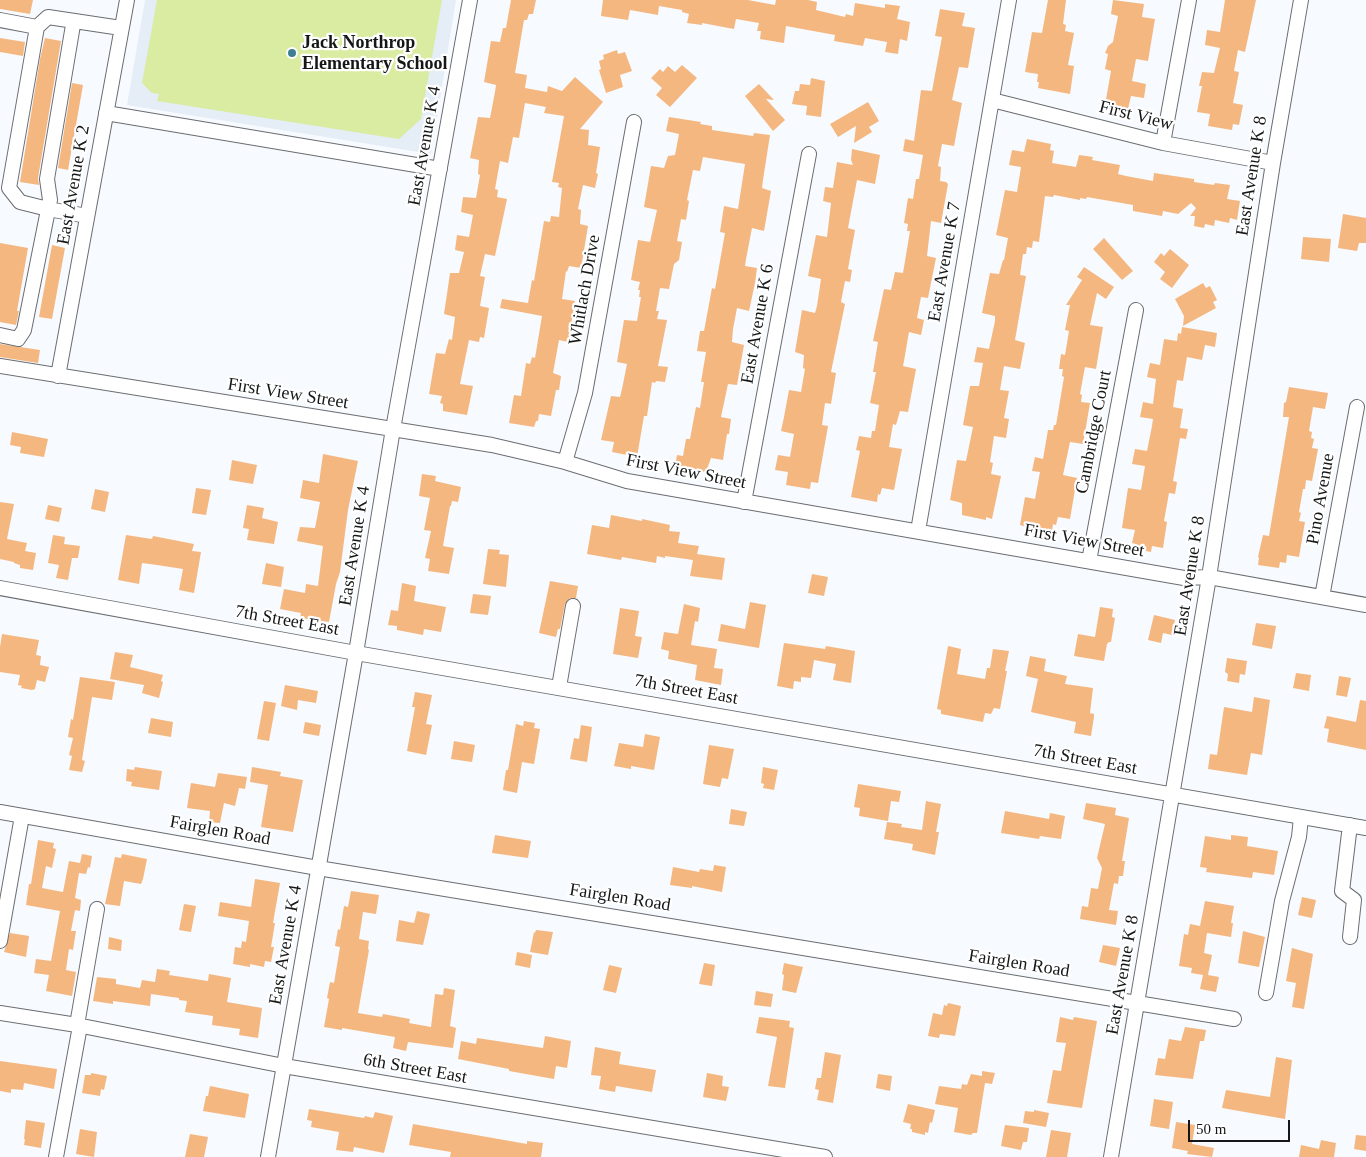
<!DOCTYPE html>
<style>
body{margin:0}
#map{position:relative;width:1366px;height:1157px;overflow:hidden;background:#f7faff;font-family:"Times New Roman",serif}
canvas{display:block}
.scale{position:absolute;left:1188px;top:1120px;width:102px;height:22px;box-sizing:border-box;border:2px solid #151617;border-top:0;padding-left:6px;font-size:15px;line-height:18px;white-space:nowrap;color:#151617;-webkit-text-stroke:4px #fff;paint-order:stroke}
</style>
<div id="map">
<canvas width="1366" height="1157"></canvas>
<div class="scale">50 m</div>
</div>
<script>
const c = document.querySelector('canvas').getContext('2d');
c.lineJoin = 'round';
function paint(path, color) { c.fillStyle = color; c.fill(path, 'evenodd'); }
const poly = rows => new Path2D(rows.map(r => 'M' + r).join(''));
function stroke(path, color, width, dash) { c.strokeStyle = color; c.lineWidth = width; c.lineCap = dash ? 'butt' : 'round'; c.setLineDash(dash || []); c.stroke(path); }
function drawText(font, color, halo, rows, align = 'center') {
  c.font = font + ' "Times New Roman",serif'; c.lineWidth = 4.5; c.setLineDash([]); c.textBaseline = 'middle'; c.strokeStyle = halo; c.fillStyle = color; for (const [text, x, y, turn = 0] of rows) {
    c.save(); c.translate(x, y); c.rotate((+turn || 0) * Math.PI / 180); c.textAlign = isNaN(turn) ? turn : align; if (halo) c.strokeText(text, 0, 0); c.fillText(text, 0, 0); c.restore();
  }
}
paint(poly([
 [145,0,456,0,431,154,127,105]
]), '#e5edf7');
paint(poly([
 [157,0,442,0,421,119,399,139,157,101,159,94,152,93,142,83]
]), '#d9eca1');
paint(poly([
 [0,0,33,0,30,14,0,9],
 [511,0,536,0,533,14,529,14,527,20,524,20,515,73,527,75,525,88,547,92,548,86,562,91,575,77,603,102,580,129,589,130,588,145,600,147,596,173,598,174,595,188,583,185,578,209,581,210,580,224,588,226,581,268,569,266,567,272,566,271,562,299,575,301,568,342,559,340,553,373,561,376,559,390,556,390,551,416,539,414,538,421,536,421,534,427,509,423,514,395,521,396,526,363,530,364,532,357,535,358,542,316,500,308,502,299,528,303,532,280,534,281,544,221,550,222,551,216,559,217,562,188,558,187,559,183,552,182,564,116,544,113,546,107,525,103,519,138,513,137,508,163,500,161,495,189,498,190,497,197,507,199,495,256,485,254,480,276,485,277,480,306,489,308,484,338,480,337,479,342,469,340,460,384,473,386,467,415,443,411,443,404,440,403,442,396,429,394,436,353,445,354,449,339,452,340,455,317,444,314,448,287,450,273,459,273,464,252,455,250,457,235,469,237,473,215,461,212,463,197,476,198,480,175,478,174,479,160,470,158,478,117,490,118,495,92,496,85,484,82,491,41,500,42,503,28,506,28],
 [603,0,748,0,775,5,776,0,808,0,817,2,816,10,845,17,846,14,853,16,855,3,885,8,885,4,900,6,897,19,910,22,907,41,900,39,898,54,885,52,887,42,865,38,863,46,834,41,835,35,786,26,784,43,760,39,761,31,757,31,759,23,736,19,734,29,702,23,702,25,687,23,689,14,682,12,682,10,659,6,658,15,630,10,628,20,601,16],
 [1048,0,1066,0,1063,24,1066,25,1065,31,1074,33,1068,65,1074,66,1070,94,1038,88,1039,82,1037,82,1038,74,1025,72,1032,32,1042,33],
 [1113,0,1144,4,1142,17,1155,19,1148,61,1136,59,1132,81,1146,84,1144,98,1131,96,1128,109,1105,105,1111,71,1105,69,1108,54,1105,53,1108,46,1113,42,1118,16,1111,14],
 [1225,0,1256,0,1245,52,1238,50,1234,71,1239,72,1233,103,1243,105,1239,125,1233,124,1232,130,1208,126,1210,114,1197,112,1202,86,1199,86,1202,72,1214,73,1220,48,1205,45,1207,30,1220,32],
 [940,9,965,13,962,26,975,28,968,68,959,67,952,100,962,103,954,146,942,144,938,166,941,167,940,181,946,182,948,184,941,223,931,221,927,256,936,258,928,298,921,297,917,318,924,320,921,335,909,332,904,361,903,366,916,369,908,412,900,411,896,425,893,424,889,447,902,449,894,490,882,488,880,495,878,494,877,502,851,497,860,451,856,450,859,436,871,438,872,431,875,431,879,405,870,403,876,372,873,372,878,342,873,341,884,289,891,290,895,272,903,273,910,231,907,231,908,224,904,223,908,198,913,199,916,179,919,179,923,155,903,151,905,139,914,141,921,90,932,91,942,37,935,36],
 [0,38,25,42,23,56,0,52],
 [45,38,61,41,38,178,39,185,20,182,40,59],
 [617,50,618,54,625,52,632,71,620,75,623,87,606,93,599,70,601,69,599,61,604,59,603,55],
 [682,65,697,78,670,107,656,95,662,88,651,78,660,69,663,72,668,66,675,72],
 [811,78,825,81,821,117,806,115,807,106,792,104,795,91,799,91,800,84,810,85],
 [72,83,83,85,68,170,58,168],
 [759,84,774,100,766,99,785,120,773,131,745,96],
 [868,102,879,121,869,127,872,132,854,143,856,126,838,137,830,124],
 [669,117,701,122,700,124,712,126,712,130,753,136,754,133,770,135,763,180,762,188,771,191,764,231,752,228,746,259,745,266,757,268,755,283,749,311,737,308,733,329,732,342,744,345,737,385,728,384,721,417,731,419,729,434,727,434,723,460,711,458,706,472,675,467,677,455,683,456,686,439,690,439,696,407,700,408,704,382,701,382,706,352,697,351,700,331,704,331,712,288,715,289,725,233,720,232,724,206,738,209,745,164,703,157,700,171,693,170,687,200,689,201,686,220,681,219,677,241,682,242,679,260,674,264,669,289,660,288,656,311,659,311,657,319,667,320,658,366,668,367,665,382,656,381,655,383,652,382,647,416,644,416,637,457,612,452,614,442,601,440,611,396,620,397,622,389,627,364,617,362,624,320,637,321,641,297,639,297,640,290,638,290,640,282,631,280,638,240,650,242,657,210,644,207,651,166,664,168,668,156,675,155,679,134,666,131],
 [1027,139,1051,144,1050,150,1054,151,1052,163,1076,167,1079,155,1093,157,1092,160,1120,165,1118,174,1126,176,1153,181,1154,173,1194,179,1194,182,1214,185,1215,183,1230,185,1227,199,1240,201,1237,220,1230,218,1229,223,1215,220,1214,226,1205,224,1204,228,1194,226,1195,216,1190,216,1196,208,1191,203,1178,214,1163,211,1162,216,1133,211,1133,205,1087,197,1086,199,1080,198,1080,200,1054,195,1053,197,1045,196,1039,242,1033,241,1032,248,1027,247,1026,254,1023,254,1020,275,1026,276,1015,340,1025,343,1020,369,1004,366,1000,390,1009,391,1004,418,1009,419,1006,438,994,436,990,462,993,463,991,474,1001,476,992,519,986,517,986,520,962,515,962,503,950,500,957,460,966,461,973,427,963,425,970,386,979,386,983,363,974,362,977,347,989,349,995,321,995,316,982,313,990,273,999,274,1003,260,1004,260,1008,238,996,235,1005,190,1017,192,1021,167,1009,165,1012,150,1024,152],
 [852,149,880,155,875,184,857,180,848,228,855,230,848,269,852,270,850,282,845,281,841,302,845,304,831,372,836,373,831,404,825,403,822,425,828,426,818,483,811,482,810,489,786,485,788,472,775,470,778,455,790,457,794,434,781,431,784,417,789,390,801,392,805,369,803,368,804,355,795,352,802,310,815,313,817,306,821,279,808,276,816,235,827,237,831,203,823,201,825,187,833,188,837,162,853,165,851,160],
 [1343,214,1366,218,1366,243,1359,243,1357,251,1338,248],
 [1303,237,1331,239,1329,262,1301,259],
 [1104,238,1133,271,1122,280,1093,249],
 [0,243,28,248,17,311,19,311,16,325,0,322],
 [52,245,65,248,52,319,39,317],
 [1170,249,1189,265,1172,288,1160,279,1165,272,1154,262,1161,253,1164,256],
 [1084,267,1114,287,1106,299,1097,293,1090,325,1103,327,1096,369,1085,367,1080,394,1082,395,1081,402,1090,403,1083,444,1070,442,1063,475,1077,478,1070,519,1058,517,1056,525,1053,524,1052,531,1027,527,1020,525,1025,497,1035,499,1040,472,1032,471,1035,457,1043,459,1048,430,1053,430,1054,425,1056,425,1064,377,1062,376,1063,369,1059,369,1061,354,1065,355,1069,331,1065,330,1070,305,1066,305,1082,280,1077,277],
 [1203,283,1206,288,1210,286,1217,300,1213,302,1216,308,1183,326,1184,316,1175,299],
 [1182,327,1217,333,1215,347,1205,345,1202,360,1187,357,1183,381,1177,380,1173,407,1183,409,1180,428,1188,429,1186,439,1180,438,1173,481,1177,482,1175,494,1169,493,1164,521,1167,522,1163,548,1152,546,1151,552,1135,549,1136,544,1132,543,1135,530,1122,528,1128,488,1141,490,1145,466,1132,464,1135,449,1147,451,1152,426,1153,419,1140,417,1143,402,1153,404,1156,379,1147,377,1150,363,1160,365,1164,339,1177,341,1178,333,1181,334],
 [0,344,40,350,38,363,0,357],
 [1289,387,1328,393,1325,409,1313,407,1309,431,1312,432,1311,438,1314,439,1312,448,1318,449,1312,481,1306,480,1305,489,1303,489,1299,512,1301,513,1299,521,1305,522,1299,557,1287,555,1286,563,1280,562,1279,568,1258,565,1259,558,1258,557,1263,535,1269,536,1289,417,1283,417,1284,403,1286,402],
 [12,432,48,439,44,457,20,453,21,447,10,445],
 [323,454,358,461,348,510,340,572,336,584,329,622,300,618,301,613,280,609,284,589,305,593,306,584,318,586,323,546,297,541,300,527,315,528,320,502,300,498,303,480,319,483],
 [232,460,257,465,253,484,229,480],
 [422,474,436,476,435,481,461,487,458,502,452,501,451,506,450,506,443,546,454,548,449,574,428,571,430,559,425,558,431,531,424,530,430,498,419,496],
 [196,488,211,490,206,515,192,513],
 [95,489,109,492,105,512,91,509],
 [0,502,14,504,7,539,27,543,25,551,36,553,33,570,20,568,20,565,14,563,14,562,0,559],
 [48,505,62,508,59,522,45,519],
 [247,505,264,508,262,518,278,522,274,544,247,540,249,529,243,528],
 [611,515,642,521,642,519,670,525,669,531,680,532,678,543,699,546,697,554,725,558,722,580,690,576,693,560,665,556,665,558,657,556,656,563,622,557,621,560,587,554,592,525,609,528],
 [53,535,65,537,64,544,80,546,78,558,72,558,68,580,56,578,59,565,48,563],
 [126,535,152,539,153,536,194,544,192,551,201,552,194,593,179,590,183,569,157,565,142,563,139,584,118,580],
 [488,549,500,550,499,554,509,555,506,587,483,584],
 [266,563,284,567,281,587,262,584],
 [812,574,828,577,824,596,808,593],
 [550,581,578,586,576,598,570,598,565,604,560,629,558,629,556,637,539,633],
 [402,583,416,586,414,601,446,607,441,632,424,629,423,635,397,630,397,626,388,625,391,610,398,611],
 [473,594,491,596,488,615,470,613],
 [750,602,766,605,759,648,718,641,721,624,745,629],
 [684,604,700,608,698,622,695,621,691,645,717,649,714,668,723,669,721,685,695,680,697,665,668,659,669,651,661,649,664,632,678,634],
 [1100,607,1113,609,1112,617,1115,618,1111,642,1109,642,1107,644,1104,661,1074,656,1078,634,1095,637],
 [620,608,639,611,635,636,642,637,638,658,613,654],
 [1154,615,1175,620,1172,635,1163,633,1161,643,1148,640],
 [1256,623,1276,626,1272,649,1252,645],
 [2,634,39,640,36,655,41,656,40,665,49,667,45,682,37,680,35,689,32,690,21,688,22,686,18,685,20,675,0,672,0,647],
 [784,643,825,649,826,646,855,651,851,683,833,680,836,664,814,660,811,678,801,677,801,682,794,681,793,689,777,686],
 [948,646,961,649,957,674,985,679,987,668,990,668,993,649,1009,651,1005,671,1007,671,1000,709,994,708,991,714,985,713,983,722,941,714,941,710,937,709],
 [115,652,133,655,130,667,163,675,161,681,163,682,159,698,142,693,144,685,110,679],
 [1030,656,1046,659,1044,671,1067,676,1065,684,1093,688,1090,713,1094,714,1094,717,1091,736,1074,733,1076,722,1031,712,1038,679,1026,676],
 [1227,658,1247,661,1245,675,1240,674,1239,683,1227,681,1228,674,1225,672],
 [1296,673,1311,675,1309,691,1293,688],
 [1339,676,1351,678,1347,697,1336,695],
 [80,677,115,682,112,700,92,697,82,760,85,761,82,772,69,770,72,756,69,755,73,738,68,737,71,719,73,720],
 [285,685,318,691,316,703,298,700,297,710,281,706],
 [415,692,432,695,426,724,432,725,426,755,407,751,415,707,412,707],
 [1254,697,1270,700,1262,755,1251,753,1247,775,1208,769,1210,754,1217,755,1224,707,1252,712],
 [1360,700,1366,701,1366,750,1327,742,1329,729,1324,728,1327,716,1356,722],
 [264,701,276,703,269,741,257,739],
 [151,718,173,722,171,737,148,733],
 [524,721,535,723,534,728,540,729,534,764,522,762,517,793,503,790,506,770,508,770,516,724,523,726],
 [305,722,321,725,319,736,303,733],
 [581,725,592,727,587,762,570,759,574,738,579,739],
 [645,734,660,737,654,770,631,766,631,769,614,766,619,743,643,747],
 [454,741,475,745,472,762,451,759],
 [709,745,734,749,728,779,722,778,720,787,703,784],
 [135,767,162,771,159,790,131,786,132,782,126,781,127,769,134,770],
 [252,767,281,772,280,776,303,780,293,832,261,827,268,785,250,782],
 [763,767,778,770,774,790,763,788,764,784,761,783],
 [218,773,247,777,245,789,239,788,235,806,224,803,220,823,209,822,210,811,187,808,191,783,215,787],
 [858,784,901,791,899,802,891,801,888,821,859,816,860,808,854,807],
 [926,801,941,804,936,832,939,832,935,855,912,850,913,844,884,839,887,822,902,824,901,827,922,830],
 [1086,803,1116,808,1115,815,1129,818,1122,861,1125,861,1123,876,1119,876,1118,884,1114,883,1109,910,1118,911,1116,925,1080,919,1082,906,1088,907,1091,888,1098,889,1102,868,1097,858,1105,824,1083,819],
 [731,809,747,812,744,826,729,824],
 [1005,811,1049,819,1050,813,1065,816,1061,839,1040,836,1039,839,1001,833],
 [495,835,531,841,528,858,492,853],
 [1231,835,1248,837,1247,846,1278,851,1274,875,1253,872,1252,878,1206,872,1207,868,1200,867,1205,836,1231,840],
 [38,840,54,843,53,848,56,849,52,868,46,866,42,888,63,892,69,861,80,863,82,854,92,856,90,868,88,867,86,874,79,873,75,898,81,900,80,911,75,910,71,931,76,931,73,950,69,949,66,970,76,972,72,996,46,991,49,975,34,973,36,959,51,961,60,911,26,905,29,884,31,884],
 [122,854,147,859,143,879,141,884,124,881,120,906,105,904,115,857,121,858],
 [714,865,726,867,722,892,692,886,692,888,670,885,673,867,699,872,700,869,713,871],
 [255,879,280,883,273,923,275,923,271,947,274,947,271,962,265,961,264,967,250,964,250,967,233,964,235,947,241,948,242,941,246,942,249,921,218,916,220,902,251,907],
 [351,891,379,895,376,914,363,912,359,939,369,941,368,949,369,950,358,1013,382,1017,383,1014,410,1019,409,1023,431,1027,435,994,443,995,444,988,455,990,450,1026,456,1028,453,1048,408,1042,406,1051,393,1048,395,1037,342,1028,342,1030,324,1027,329,999,327,998,330,982,334,983,340,947,335,946,338,929,340,930,344,906,348,907],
 [1302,897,1316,900,1312,918,1298,915],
 [1205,901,1234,906,1231,923,1233,923,1231,937,1207,933,1204,953,1212,955,1208,975,1219,977,1216,992,1200,989,1203,975,1191,973,1192,968,1179,966,1184,934,1188,935,1190,924,1200,926],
 [184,904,196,906,191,932,179,930],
 [417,911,430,914,423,945,396,941,399,920,414,923],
 [536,930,553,932,548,955,530,952,534,932,535,933],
 [1243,931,1265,937,1259,967,1238,963],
 [10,933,29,936,26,957,4,952],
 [109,937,122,940,121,951,108,949],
 [1103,945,1120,948,1116,966,1099,962],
 [1292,948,1313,954,1304,1009,1292,1007,1296,983,1286,981],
 [517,952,532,955,530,968,515,965],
 [704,963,715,965,712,986,699,984],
 [784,963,803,967,796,993,782,990,784,975,782,974],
 [609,965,622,968,616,993,603,990],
 [157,969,170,971,169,975,208,981,209,974,231,978,227,1002,262,1008,258,1038,239,1035,240,1029,212,1025,213,1016,185,1012,187,1001,179,1000,179,998,151,994,150,1006,113,1001,113,1004,93,1001,97,977,116,979,116,984,140,988,142,980,155,982],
 [756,991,773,994,771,1007,754,1005],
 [948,1003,961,1006,955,1036,940,1034,939,1038,928,1036,933,1013,942,1015,944,1005,947,1006],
 [759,1017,790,1021,789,1027,794,1028,785,1088,768,1086,777,1037,756,1033],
 [1060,1017,1073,1020,1074,1017,1097,1021,1082,1108,1047,1103,1053,1070,1061,1071,1066,1043,1056,1042],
 [1185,1027,1206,1030,1204,1041,1200,1041,1193,1079,1155,1075,1158,1058,1165,1059,1169,1039,1181,1041],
 [545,1036,571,1041,567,1068,556,1066,554,1079,509,1071,509,1069,458,1059,461,1041,476,1044,477,1038,543,1048],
 [595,1047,621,1052,619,1064,656,1070,652,1092,616,1086,615,1092,599,1089,601,1076,591,1075],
 [825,1052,841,1055,833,1103,817,1100,819,1090,815,1089,817,1078,821,1078],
 [1276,1057,1292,1060,1285,1119,1222,1108,1226,1090,1270,1097],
 [0,1061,57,1069,54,1089,24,1083,23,1090,11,1089,11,1093,0,1091],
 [982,1071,995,1073,992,1084,985,1083,977,1133,973,1133,971,1135,954,1132,958,1108,935,1104,939,1086,961,1089,962,1084,967,1085,971,1074,982,1076],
 [91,1073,107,1076,104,1090,101,1089,100,1096,82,1093,85,1075,91,1075],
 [707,1073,723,1076,722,1086,729,1087,726,1101,703,1097],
 [878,1074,892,1076,890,1091,876,1088],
 [210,1086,249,1094,245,1118,203,1111,206,1096,208,1096],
 [1154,1099,1173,1102,1169,1129,1150,1126],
 [908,1104,935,1110,932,1123,930,1122,928,1133,925,1132,925,1135,912,1132,912,1129,910,1129,911,1124,903,1122],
 [309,1109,364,1118,365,1116,373,1118,375,1112,393,1116,384,1153,354,1147,353,1152,336,1150,339,1132,311,1127,312,1121,307,1120],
 [1034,1110,1049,1113,1046,1127,1023,1123,1025,1111,1034,1112],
 [26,1120,45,1123,41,1148,24,1145,25,1139,24,1139],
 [1176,1122,1195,1125,1192,1144,1214,1148,1212,1157,1187,1154,1188,1151,1172,1148],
 [413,1124,527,1144,527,1141,543,1143,541,1157,450,1157,451,1152,409,1145],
 [1005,1125,1029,1128,1027,1142,1023,1142,1021,1150,1001,1146],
 [80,1129,97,1132,94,1157,76,1154],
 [1051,1130,1071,1133,1067,1157,1046,1157],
 [190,1134,208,1137,204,1157,185,1157],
 [1356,1135,1366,1136,1366,1151,1354,1149],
 [1321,1140,1336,1143,1334,1157,1299,1157,1301,1145,1319,1149]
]), '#f5b780');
const minor = poly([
 [0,20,37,27],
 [992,100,1163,143,1273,163],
 [106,113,440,169],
 [1163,143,1189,0],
 [87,216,48,209,20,202,9,188,37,27,48,17,121,28],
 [0,335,18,339,24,330,50,200,47,179,73,25,77,22],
 [0,366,492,445,565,462,627,481,1184,578,1209,577,1366,605],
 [58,376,127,0],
 [565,462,585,393,634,122],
 [744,502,809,154],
 [918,531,1009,0],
 [1089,561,1136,310],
 [0,588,356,653,1366,828],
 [1322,597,1357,407],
 [559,687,573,606],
 [0,812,318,868,1234,1019],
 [1350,937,1354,900,1342,891,1350,825],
 [0,941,22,816],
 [1266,993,1282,901,1299,837,1301,817],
 [0,1013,77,1025,284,1066,825,1157],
 [77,1025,97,909],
 [56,1157,80,1026],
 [268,1157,356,653,393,429,470,0],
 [1111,1157,1209,577,1273,163,1301,0]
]);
stroke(minor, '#6b6d71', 16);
stroke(minor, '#fff', 14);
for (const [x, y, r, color] of [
 [292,53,5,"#3e7e92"]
]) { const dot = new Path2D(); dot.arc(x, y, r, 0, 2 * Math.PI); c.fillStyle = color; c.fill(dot); stroke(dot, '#fff', 2); }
drawText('bold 18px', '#151617', '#fff', [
 ["Jack Northrop",302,43],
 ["Elementary School",302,64]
], 'left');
drawText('18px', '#151617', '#fff', [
 ["First View",1136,116,14],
 ["East Avenue K 4",425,146,-80],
 ["East Avenue K 8",1252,176,-81],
 ["East Avenue K 2",74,185,-80],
 ["East Avenue K 7",945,262,-80],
 ["Whitlach Drive",585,290,-80],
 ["East Avenue K 6",758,324,-80],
 ["First View Street",288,394,9],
 ["Cambridge Court",1094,432,-79],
 ["First View Street",686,472,11],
 ["Pino Avenue",1321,499,-80],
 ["First View Street",1084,541,10],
 ["East Avenue K 4",355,546,-81],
 ["East Avenue K 8",1190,576,-81],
 ["7th Street East",287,621,10],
 ["7th Street East",686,690,10],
 ["7th Street East",1085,760,10],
 ["Fairglen Road",220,831,10],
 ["Fairglen Road",620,898,9],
 ["East Avenue K 4",286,945,-80],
 ["Fairglen Road",1019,964,9],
 ["East Avenue K 8",1123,975,-80],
 ["6th Street East",415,1069,10]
]);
</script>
